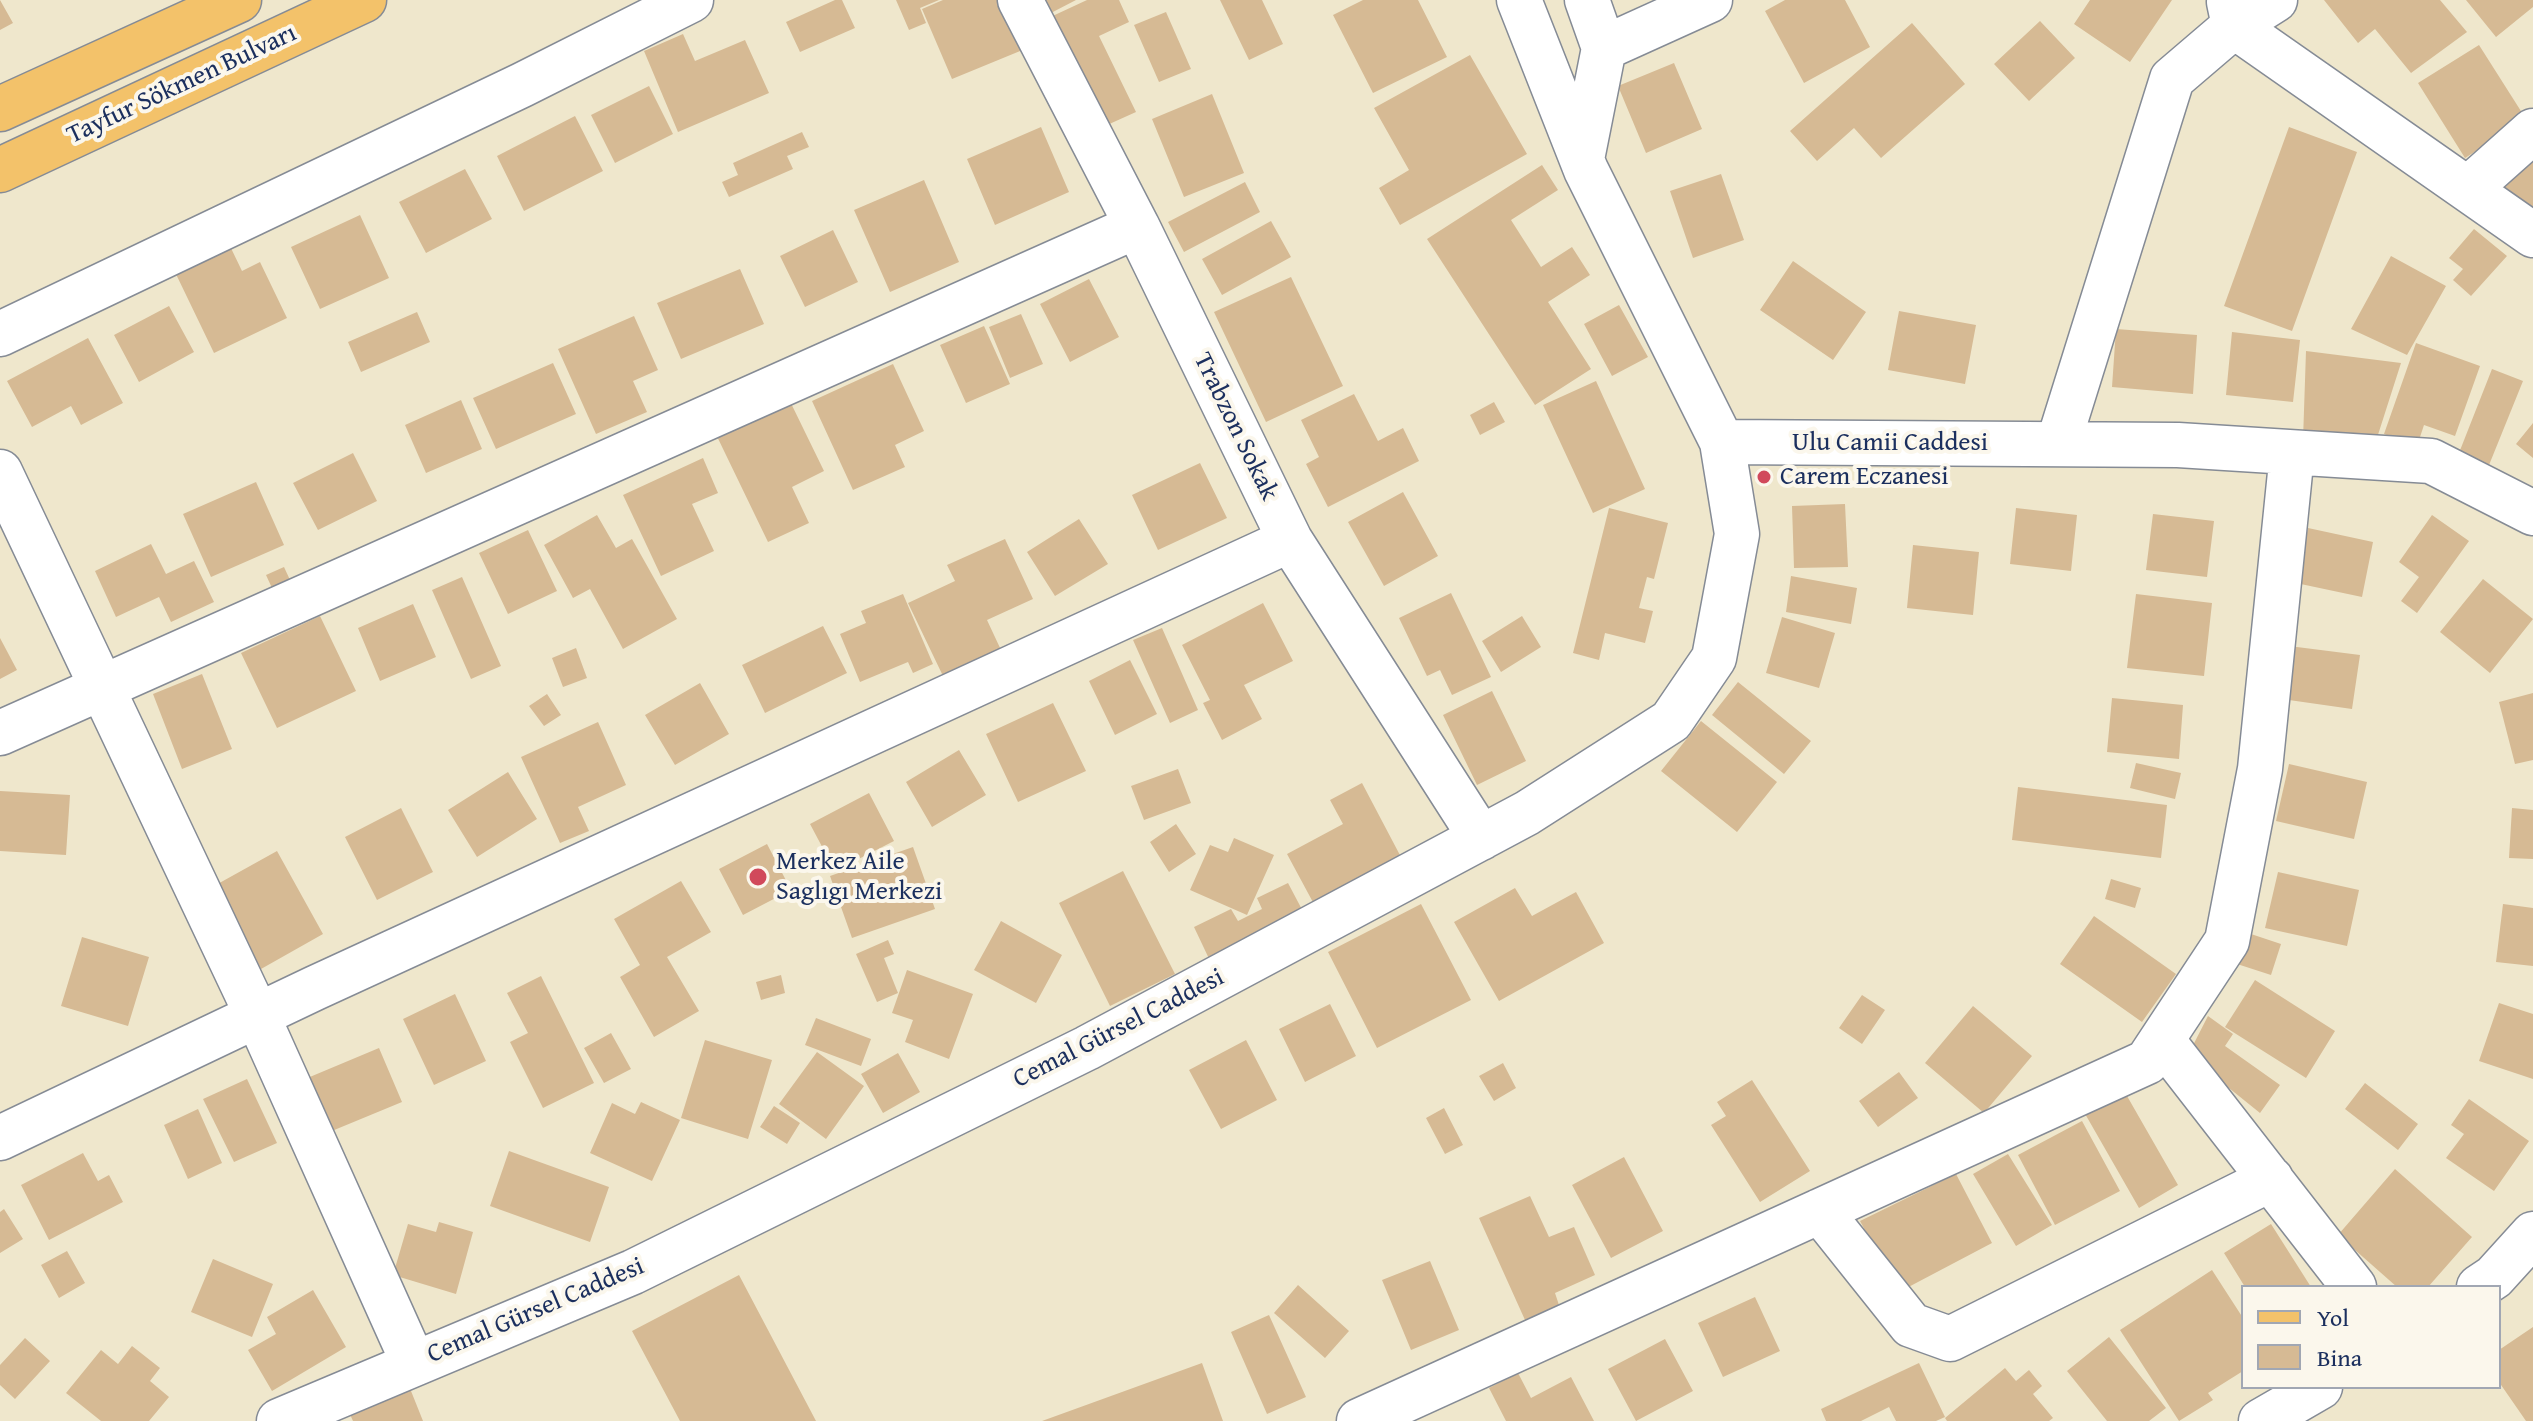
<!DOCTYPE html>
<meta charset="utf-8">
<style>
body{margin:0}
#map{position:relative;width:2533px;height:1421px;overflow:hidden;background:#efe7cc;font-family:"Gentium Book Plus",serif}
canvas{display:block}
.legend{position:absolute;left:2241px;top:1285px;width:260px;height:104px;box-sizing:border-box;background:#fbf7ec;border:2px solid #a1a7b3;margin:0;padding:10px 14px;list-style:none;font-size:24px;color:#1b2f5e}
.legend li{display:flex;align-items:center;gap:16px;height:40px}
.legend b{width:40px;border:2px solid #a1a7b3}
</style>
<div id="map">
<canvas width="2533" height="1421"></canvas>
<ul class="legend">
<li><b style="height:10px;background:#f3c26a"></b>Yol</li>
<li><b style="height:22px;background:#d6ba94"></b>Bina</li>
</ul>
</div>
<script>
const c = document.querySelector('canvas').getContext('2d');
c.lineJoin = 'round';
function paint(path, color) { c.fillStyle = color; c.fill(path, 'evenodd'); }
const poly = rows => new Path2D(rows.map(r => 'M' + r).join(''));
function stroke(path, color, width, dash) { c.strokeStyle = color; c.lineWidth = width; c.lineCap = dash ? 'butt' : 'round'; c.setLineDash(dash || []); c.stroke(path); }
function drawText(font, color, halo, rows, align = 'center') {
  c.font = font + ' "Gentium Book Plus",serif'; c.lineWidth = 8; c.setLineDash([]); c.textBaseline = 'middle'; c.strokeStyle = halo; c.fillStyle = color; for (const [text, x, y, turn = 0] of rows) {
    c.save(); c.translate(x, y); c.rotate((+turn || 0) * Math.PI / 180); c.textAlign = isNaN(turn) ? turn : align; if (halo) c.strokeText(text, 0, 0); c.fillText(text, 0, 0); c.restore();
  }
}
paint(poly([
 [0,0,13,23,0,30],
 [835,0,842,0,855,28,800,52,786,22],
 [896,0,939,0,920,8,926,23,909,30],
 [943,0,1004,0,1025,49,952,79,922,9],
 [1041,0,1076,0,1049,14],
 [1087,0,1119,0,1129,22,1099,36,1136,112,1096,130,1044,20],
 [1220,0,1262,0,1283,44,1249,60],
 [1363,0,1418,0,1447,57,1373,93,1333,15],
 [1785,0,1845,0,1870,47,1804,83,1765,11],
 [2090,0,2172,0,2130,62,2074,24],
 [2324,0,2440,0,2467,32,2411,73,2375,29,2358,43],
 [2466,0,2533,0,2533,7,2496,37],
 [1166,12,1191,69,1159,82,1134,25],
 [2040,21,2075,58,2029,101,1994,64],
 [1912,23,1965,84,1881,158,1854,128,1817,161,1790,131],
 [683,34,695,61,745,40,769,93,678,132,644,51],
 [2479,45,2526,119,2465,158,2418,83],
 [1470,55,1527,154,1400,225,1379,188,1409,170,1374,108],
 [1674,63,1702,129,1646,153,1618,86],
 [649,86,673,134,615,163,591,115],
 [1212,94,1244,173,1184,197,1152,119],
 [575,116,603,171,524,211,497,156],
 [1041,127,1069,192,995,225,967,159],
 [2289,127,2357,152,2292,331,2224,306],
 [802,132,809,147,787,156,793,169,729,197,722,182,738,175,733,163],
 [2533,159,2533,217,2497,189],
 [1542,165,1558,190,1511,220,1541,267,1572,247,1590,275,1548,302,1591,369,1535,405,1427,239],
 [465,169,492,219,426,253,399,202],
 [1721,174,1744,240,1693,258,1670,191],
 [924,180,959,262,890,292,854,210],
 [1245,182,1260,212,1184,252,1168,222],
 [360,215,389,278,320,309,291,247],
 [1271,221,1291,257,1222,295,1202,259],
 [2474,229,2507,256,2471,296,2453,280,2463,269,2449,258],
 [833,230,858,282,805,307,780,256],
 [229,244,242,271,260,262,287,318,214,353,174,270],
 [2391,256,2446,286,2407,355,2351,329],
 [1793,261,1866,312,1833,360,1760,310],
 [740,269,764,324,681,359,657,303],
 [1291,277,1343,386,1266,422,1214,312],
 [1089,279,1119,337,1070,362,1040,304],
 [1619,305,1648,357,1612,376,1584,324],
 [169,306,194,352,139,382,114,335],
 [1899,311,1976,325,1965,384,1888,370],
 [417,312,430,342,361,372,348,342],
 [1021,314,1043,364,1010,378,989,327],
 [634,316,658,370,633,381,647,412,596,434,558,349],
 [984,326,1010,384,966,403,940,345],
 [2116,329,2197,335,2193,394,2112,387],
 [2232,332,2300,340,2293,402,2226,395],
 [88,338,123,403,81,425,71,406,32,427,7,381],
 [2416,343,2480,366,2455,436,2424,425,2417,446,2384,434],
 [2306,351,2401,363,2376,441,2303,440],
 [553,363,576,414,496,449,473,398],
 [893,364,924,431,895,445,905,467,853,490,812,401],
 [2492,369,2523,381,2487,470,2457,458],
 [1596,381,1645,489,1593,513,1543,405],
 [784,389,824,471,792,487,809,523,768,542,711,424],
 [1354,394,1378,441,1403,428,1419,461,1328,507,1306,464,1319,457,1301,420],
 [461,400,482,449,426,473,405,425],
 [1494,402,1505,422,1480,435,1470,415],
 [2533,423,2533,458,2516,444],
 [353,453,377,501,318,530,293,483],
 [703,458,718,493,692,504,714,551,661,576,623,495],
 [1200,463,1227,518,1158,550,1132,495],
 [256,482,284,545,211,577,183,514],
 [1403,492,1438,556,1384,586,1348,522],
 [1845,504,1848,567,1794,568,1792,506],
 [1609,508,1668,523,1654,579,1647,577,1639,608,1653,611,1645,643,1605,633,1599,660,1573,653],
 [2016,508,2077,515,2071,571,2010,564],
 [2153,514,2214,521,2207,577,2146,570],
 [597,515,616,548,632,539,677,619,623,649,590,589,573,598,544,545],
 [2432,515,2469,541,2417,613,2401,601,2419,577,2399,562],
 [1079,519,1108,564,1055,596,1027,552],
 [2308,528,2373,542,2362,597,2296,583],
 [528,530,557,591,508,614,479,553],
 [1005,539,1033,599,987,620,1001,650,943,676,908,603,955,581,947,565],
 [151,544,166,574,194,561,214,602,171,622,159,597,116,617,95,571],
 [1913,545,1979,552,1973,615,1907,608],
 [284,567,296,593,278,601,266,575],
 [1791,576,1857,588,1851,624,1786,612],
 [462,577,501,666,471,679,432,590],
 [2483,579,2533,619,2490,673,2440,632],
 [1451,593,1491,677,1452,695,1440,670,1427,676,1399,618],
 [903,594,933,664,913,673,908,662,860,682,840,634,866,623,861,611],
 [2136,594,2212,603,2204,676,2127,668],
 [1263,603,1293,661,1244,685,1262,719,1222,740,1203,703,1210,700,1182,645],
 [413,604,436,657,380,681,358,628],
 [320,616,356,691,277,728,241,653],
 [1522,616,1541,647,1501,672,1482,641],
 [1782,617,1835,633,1819,688,1766,673],
 [823,626,847,673,765,713,742,665],
 [1162,628,1198,710,1170,723,1133,640],
 [0,638,17,670,0,679],
 [2289,646,2360,655,2352,709,2282,699],
 [576,648,587,678,563,687,552,658],
 [1130,660,1157,714,1115,735,1089,681],
 [202,674,232,749,182,769,153,694],
 [1738,682,1811,741,1784,774,1712,715],
 [700,683,729,734,675,765,645,715],
 [1492,691,1526,761,1477,785,1443,715],
 [2533,693,2533,760,2515,764,2499,702],
 [547,694,561,715,544,726,529,706],
 [2112,698,2183,705,2179,759,2107,752],
 [1053,703,1086,771,1018,802,986,734],
 [1701,721,1777,782,1737,832,1661,771],
 [598,722,626,785,578,807,589,831,560,843,521,757],
 [959,750,986,795,932,827,906,782],
 [2136,763,2181,773,2175,799,2130,788],
 [2289,764,2367,782,2354,839,2276,821],
 [1178,769,1191,803,1144,820,1131,786],
 [508,772,537,819,477,857,448,810],
 [1362,783,1402,859,1315,906,1287,854,1343,824,1330,800],
 [2018,787,2167,805,2161,858,2012,840],
 [0,791,70,795,66,855,0,851],
 [869,793,894,841,835,871,810,824],
 [401,808,433,872,377,900,345,837],
 [2512,808,2533,810,2533,859,2509,858],
 [1176,824,1196,854,1169,872,1150,842],
 [1234,838,1274,855,1247,915,1190,890,1210,845,1228,852],
 [767,844,791,890,743,915,719,869],
 [913,847,935,909,852,938,830,876],
 [277,851,323,934,261,969,214,886],
 [1123,871,1175,974,1110,1006,1059,903],
 [2278,872,2359,890,2347,946,2265,928],
 [2111,879,2141,888,2135,908,2105,899],
 [681,881,711,932,667,957,699,1011,654,1037,620,977,640,965,614,919],
 [1288,883,1307,919,1212,965,1194,927,1231,909,1238,921,1262,909,1257,898],
 [1515,888,1532,916,1576,892,1604,943,1499,1001,1454,922],
 [1421,904,1471,1000,1377,1048,1328,952],
 [2503,904,2533,908,2533,966,2496,962],
 [2094,916,2176,974,2142,1022,2060,964],
 [1001,921,1062,955,1036,1003,974,970],
 [2245,932,2281,944,2271,975,2234,963],
 [82,937,149,957,128,1026,61,1006],
 [888,940,894,954,884,958,898,993,877,1002,856,954],
 [907,970,973,994,949,1059,905,1042,913,1020,892,1013],
 [781,975,785,993,761,1000,756,982],
 [541,976,594,1083,543,1108,510,1042,528,1033,507,993],
 [2255,980,2335,1031,2306,1078,2225,1027],
 [455,994,486,1061,434,1085,403,1019],
 [1862,995,1885,1010,1862,1044,1839,1028],
 [2499,1003,2533,1014,2533,1079,2479,1061],
 [1330,1004,1356,1056,1305,1082,1279,1029],
 [1973,1006,2032,1056,1984,1113,1925,1063],
 [2208,1016,2233,1034,2225,1046,2280,1085,2260,1113,2188,1055],
 [816,1018,871,1039,861,1066,805,1045],
 [611,1033,631,1069,604,1083,584,1048],
 [705,1040,772,1060,748,1139,681,1118],
 [1246,1040,1277,1100,1221,1129,1189,1070],
 [379,1048,402,1102,327,1133,305,1079],
 [817,1052,864,1086,826,1139,779,1104],
 [898,1053,920,1092,883,1113,861,1074],
 [1503,1063,1516,1088,1494,1101,1479,1076],
 [1899,1072,1918,1098,1878,1127,1859,1101],
 [247,1079,277,1143,234,1162,203,1099],
 [1752,1080,1810,1171,1760,1202,1711,1125,1726,1116,1717,1102],
 [2365,1083,2418,1124,2398,1150,2345,1109],
 [2123,1089,2178,1185,2139,1208,2084,1112],
 [2469,1099,2529,1141,2494,1191,2446,1158,2464,1134,2451,1125],
 [641,1102,680,1120,652,1181,590,1153,612,1103,635,1114],
 [774,1106,800,1123,787,1144,760,1127],
 [1444,1108,1463,1145,1445,1154,1426,1118],
 [198,1109,222,1163,188,1179,164,1125],
 [2082,1121,2120,1191,2055,1225,2018,1155],
 [509,1151,609,1187,590,1242,490,1206],
 [83,1153,98,1181,109,1175,123,1202,49,1240,21,1185],
 [2008,1154,2052,1225,2016,1246,1973,1174],
 [1624,1157,1663,1231,1611,1258,1572,1185],
 [2395,1169,2472,1237,2428,1287,2397,1287,2338,1235],
 [1956,1174,1992,1243,1899,1292,1860,1221],
 [1530,1196,1549,1237,1574,1227,1595,1275,1555,1293,1559,1305,1525,1320,1479,1218],
 [4,1209,23,1239,0,1253,0,1212],
 [439,1222,473,1232,456,1294,393,1275,408,1224,436,1232],
 [2271,1224,2311,1287,2245,1287,2224,1253],
 [67,1251,85,1283,59,1298,41,1265],
 [213,1259,273,1284,252,1337,191,1312],
 [1430,1261,1459,1330,1411,1350,1382,1280],
 [2212,1270,2243,1318,2243,1371,2208,1393,2213,1400,2179,1421,2120,1330],
 [739,1275,816,1421,680,1421,632,1331],
 [1298,1285,1349,1331,1325,1358,1274,1313],
 [313,1290,346,1347,272,1391,248,1350,276,1334,267,1317],
 [1755,1297,1780,1351,1723,1377,1698,1323],
 [1269,1315,1306,1397,1267,1414,1231,1332],
 [2533,1327,2533,1421,2526,1421,2499,1382,2499,1350],
 [2109,1337,2166,1408,2149,1421,2107,1421,2067,1371],
 [25,1338,50,1361,15,1399,0,1385,0,1365],
 [1665,1339,1693,1391,1636,1421,1608,1369],
 [132,1346,160,1368,150,1381,169,1397,149,1421,101,1421,66,1393,101,1350,118,1364],
 [1202,1363,1223,1421,1042,1421],
 [1919,1363,1945,1417,1936,1421,1896,1421,1889,1407,1861,1421,1826,1421,1821,1409],
 [2005,1368,2016,1381,2029,1370,2042,1386,2033,1394,2053,1418,2049,1421,1947,1421,1945,1418],
 [1518,1373,1531,1398,1571,1377,1594,1421,1506,1421,1489,1388],
 [409,1386,423,1421,353,1421,348,1410]
]), '#d6ba94');
const minor = poly([
 [1020,0,1137,226,1290,540,1481,838],
 [1519,0,1586,170,1722,442,2178,445,2431,461,2533,513],
 [1587,0,1604,48],
 [2229,2,2234,26,2533,235],
 [1582,159,1604,48,1710,0],
 [2469,188,2533,131],
 [0,334,522,85,691,0],
 [2058,444,2172,79,2234,26,2275,0],
 [0,472,257,1015,413,1362],
 [0,733,1137,226],
 [2162,1040,2354,1287],
 [0,1138,315,988,1290,540],
 [1820,1211,1911,1325,1950,1339,2271,1179],
 [2479,1287,2494,1277,2533,1234],
 [279,1421,633,1272,1087,1048,1527,813,1671,721,1714,658,1737,534,1722,442],
 [1359,1421,2147,1062,2227,941,2260,769,2292,453],
 [2261,1421,2320,1387]
]);
const major = poly([
 [0,109,239,0],
 [0,170,364,0]
]);
stroke(minor, '#858b95', 47);
stroke(major, '#858b95', 47);
stroke(minor, '#fff', 44);
stroke(major, '#f3c26a', 44);
for (const [x, y, r, color] of [
 [1764,477,8,"#d1495b"],
 [758,877,10,"#d1495b"]
]) { const dot = new Path2D(); dot.arc(x, y, r, 0, 2 * Math.PI); c.fillStyle = color; c.fill(dot); stroke(dot, '#fbf7ec', 3); }
drawText('26px', '#1b2f5e', '#fbf7ec', [
 ["Tayfur Sökmen Bulvarı",182,85,-25],
 ["Trabzon Sokak",1235,427,64],
 ["Ulu Camii Caddesi",1890,443],
 ["Cemal Gürsel Caddesi",1119,1029,-27],
 ["Cemal Gürsel Caddesi",536,1311,-23]
]);
drawText('26px', '#1b2f5e', '#fbf7ec', [
 ["Carem Eczanesi",1780,477],
 ["Merkez Aile",776,862],
 ["Saglıgı Merkezi",776,892]
], 'left');
</script>
